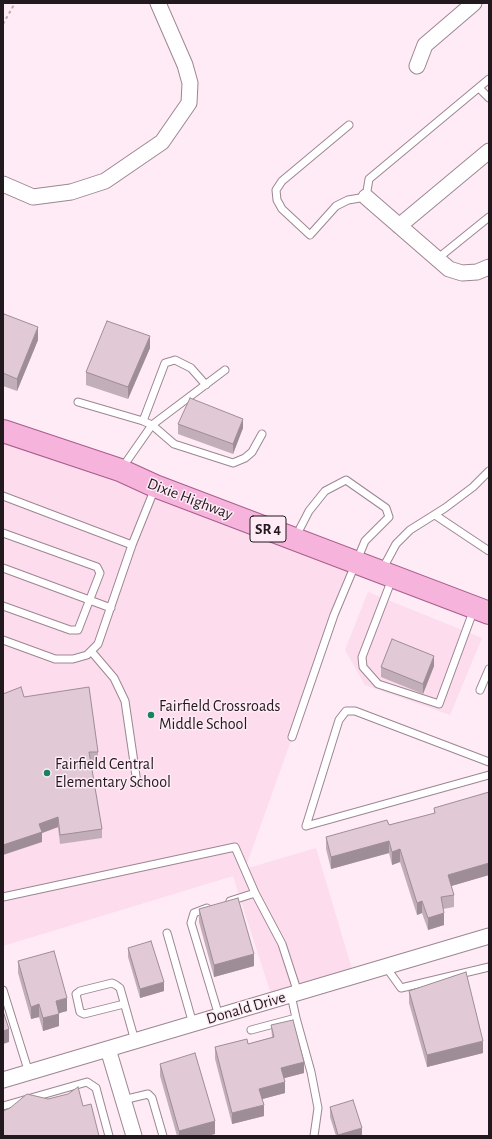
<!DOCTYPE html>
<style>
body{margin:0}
#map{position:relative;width:492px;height:1139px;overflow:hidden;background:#feebf5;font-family:"Alegreya Sans",sans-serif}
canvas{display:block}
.frame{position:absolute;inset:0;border:4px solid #21191d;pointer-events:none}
</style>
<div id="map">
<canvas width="492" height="1139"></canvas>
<div class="frame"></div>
</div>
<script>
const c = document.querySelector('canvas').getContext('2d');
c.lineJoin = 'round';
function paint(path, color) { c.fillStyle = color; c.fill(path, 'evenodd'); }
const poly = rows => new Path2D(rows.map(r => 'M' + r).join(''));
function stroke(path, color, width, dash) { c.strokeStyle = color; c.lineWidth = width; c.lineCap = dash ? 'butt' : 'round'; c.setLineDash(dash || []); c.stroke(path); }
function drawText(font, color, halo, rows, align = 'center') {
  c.font = font + ' "Alegreya Sans",sans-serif'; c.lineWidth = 3; c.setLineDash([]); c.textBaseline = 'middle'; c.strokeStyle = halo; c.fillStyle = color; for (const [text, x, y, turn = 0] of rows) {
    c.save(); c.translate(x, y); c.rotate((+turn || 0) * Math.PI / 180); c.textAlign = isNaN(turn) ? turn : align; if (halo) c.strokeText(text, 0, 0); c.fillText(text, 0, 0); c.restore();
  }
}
paint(poly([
 [3,431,355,562,245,869,316,848,354,976,273,1000,233,876,3,946],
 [368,592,482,638,450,715,365,685,345,650]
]), '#fcdced');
const lane = poly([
 [479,88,489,98],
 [349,125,282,181,276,190,277,200,282,209,310,235,336,206,348,200,366,197,369,179,489,79],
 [437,259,489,217],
 [206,385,191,368,175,360,165,363,143,421,152,425,174,444,233,463,245,458,252,452,262,434],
 [78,402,143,421],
 [122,468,152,425,225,370],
 [3,496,132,545],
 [435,515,489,551],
 [3,533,97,567,100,573,78,630,70,630,3,606],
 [3,568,111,608],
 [382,570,396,544,410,530,445,508,473,487,489,471],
 [392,579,362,657,363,667,378,684,439,704,474,609],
 [3,640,55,659,73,659,87,655,98,644,132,545,155,488],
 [91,651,114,678,125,701,137,783],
 [480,690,489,669],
 [292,737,334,615,365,541,389,517,386,508,346,480,325,491,309,511,295,538],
 [306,826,339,720,346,711,355,711,489,762],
 [306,826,489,775],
 [3,897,235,847,255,893,282,944,298,993],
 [230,901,255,893],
 [207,908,194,913,191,923,219,1016],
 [167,933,193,1024],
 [386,967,401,988,489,967],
 [3,990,29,1073],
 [124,1004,84,1014,80,1012,76,994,80,991,112,983,116,985,120,988,135,1041],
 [296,1018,311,1072,318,1108,314,1136],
 [251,1030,296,1018,291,995],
 [123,1100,148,1094,152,1098,163,1136],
 [3,1106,87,1082,96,1088,109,1136]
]);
const street = poly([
 [417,66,425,45,474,3],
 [3,184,33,197,71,192,105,181,162,142,189,103,190,83,185,65,158,3],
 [366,197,449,269,462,273,477,272,489,267],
 [399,226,489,151],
 [108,1049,134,1136],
 [3,1080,489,936]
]);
const primary = poly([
 [3,431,120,470,155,486,489,613]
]);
stroke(lane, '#9c8692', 9);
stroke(street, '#9c8692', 17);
stroke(primary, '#a85d8a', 24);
stroke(poly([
 [3,24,15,3]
]), '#baabb3', 2, [3, 3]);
stroke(lane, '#fff', 7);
stroke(street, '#fff', 15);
stroke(primary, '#f6b3dc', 22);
paint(poly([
 [3,317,38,340,17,391,3,386],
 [150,348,128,399,86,385,86,372],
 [178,424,243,428,233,454,178,434],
 [434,666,423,694,381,677,381,667],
 [24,697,98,752,98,761,90,762,102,829,102,838,60,844,58,827,42,833,42,842],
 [434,808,489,875,451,886,454,895,454,907,443,909,444,925,428,930,422,913,417,915,400,862,392,865,389,853,331,869,326,849,326,837,389,825,434,814],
 [199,909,254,966,214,977,199,922],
 [128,948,164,991,140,998,128,957],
 [18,961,67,1011,59,1013,59,1026,43,1031,39,1017,31,1019,18,973],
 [409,991,483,1053,427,1067,409,1003],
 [271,1025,304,1073,284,1078,285,1093,262,1099,264,1116,232,1124,215,1059,215,1047,248,1044,272,1037],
 [160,1064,215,1134,207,1136,177,1136,160,1076],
 [330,1107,362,1136,336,1136,330,1117]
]), '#c2aeb8');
paint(poly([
 [38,327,38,340,17,391,17,379],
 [150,336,150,348,128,399,128,387],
 [243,419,243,428,233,454,233,444],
 [434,656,434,666,423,694,423,684],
 [58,817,58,827,42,833,42,842,3,855,3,845,39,824],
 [389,841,389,853,331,869,331,857],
 [400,849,400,862,392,865,392,852],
 [489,863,489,875,448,887,448,875],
 [422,901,422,913,417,915,417,903],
 [444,913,444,925,428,930,428,918],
 [254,954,254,966,214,977,214,965],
 [164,982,164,991,140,998,140,989],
 [67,998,67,1011,56,1014,56,1001],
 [39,1004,39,1017,31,1019,31,1007],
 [59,1014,59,1026,43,1031,43,1018],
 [9,1029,9,1042,3,1044,3,1031],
 [483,1041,483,1053,427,1067,427,1055],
 [304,1062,304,1073,281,1079,281,1068],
 [285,1082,285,1093,259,1100,259,1089],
 [264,1105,264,1116,232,1124,232,1113],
 [215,1121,215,1134,207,1136,179,1136,179,1131],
 [362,1128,362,1136,338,1136,338,1135]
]), '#9e8d96');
const building = poly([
 [4,314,38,327,17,379,3,373,3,317,4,314],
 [107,321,150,336,128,387,86,372,107,321],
 [190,398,243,419,233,444,178,424,190,398],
 [392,639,434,656,423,684,381,667,392,639],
 [21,687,24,697,89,687,98,752,89,752,102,829,60,835,58,817,39,824,42,832,3,845,3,694,21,687],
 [489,792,489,863,448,875,454,895,441,897,444,913,428,918,422,901,417,903,400,849,392,852,389,841,331,857,326,837,387,820,389,825,435,813,434,808,489,792],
 [238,898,254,954,214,965,199,909,238,898],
 [151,941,164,982,140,989,128,948,151,941],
 [54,951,67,998,56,1001,59,1014,43,1018,39,1004,31,1007,18,961,54,951],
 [466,972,483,1041,427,1055,409,991,466,972],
 [3,1011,9,1029,3,1031,3,1011],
 [293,1020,304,1062,281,1068,285,1082,259,1089,264,1105,232,1113,215,1047,247,1039,248,1044,274,1037,271,1025,293,1020],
 [195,1053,215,1121,179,1131,160,1064,195,1053],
 [78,1087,83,1106,91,1104,99,1136,3,1136,3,1111,10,1108,27,1094,48,1099,68,1094,78,1087],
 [353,1100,362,1128,338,1135,330,1107,353,1100]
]);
paint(building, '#e1cad6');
stroke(building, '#9e8d96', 1);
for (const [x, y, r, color] of [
 [151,715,4,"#19835f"],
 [47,773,4,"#19835f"]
]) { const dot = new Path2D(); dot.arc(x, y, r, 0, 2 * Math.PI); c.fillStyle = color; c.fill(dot); stroke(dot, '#feebf5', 1.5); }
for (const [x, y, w] of [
 [268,529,36]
]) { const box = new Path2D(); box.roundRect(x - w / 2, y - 13, w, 26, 3); c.fillStyle = '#feebf5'; c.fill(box); stroke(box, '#21191d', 1); }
drawText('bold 15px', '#21191d', null, [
 ["SR 4",268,529]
]);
drawText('16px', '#21191d', '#feebf5', [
 ["Dixie Highway",190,499,21],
 ["Donald Drive",246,1008,-16]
]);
drawText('16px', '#21191d', '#feebf5', [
 ["Fairfield Crossroads",159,706],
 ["Middle School",159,724],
 ["Fairfield Central",55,764],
 ["Elementary School",55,782]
], 'left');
</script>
